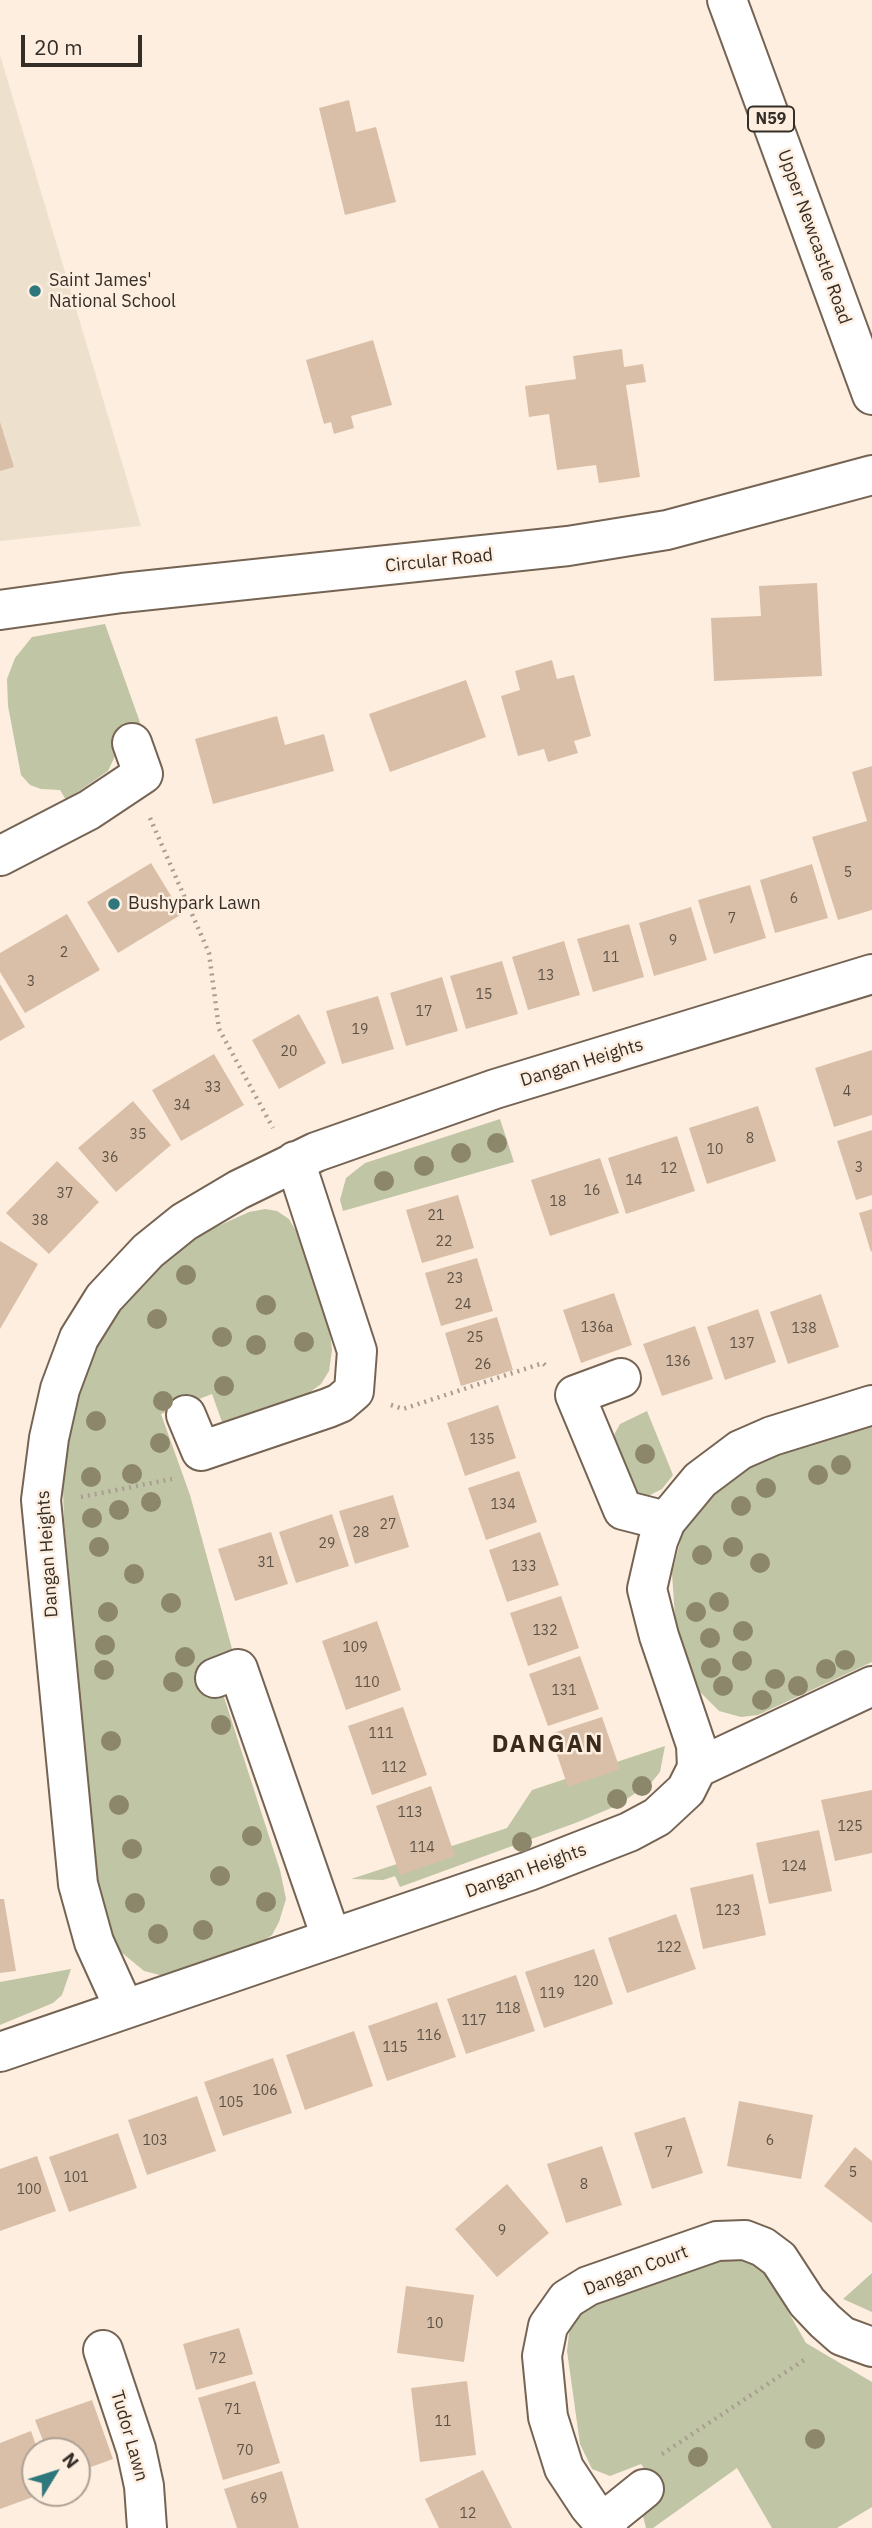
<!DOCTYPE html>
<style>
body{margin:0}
#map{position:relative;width:872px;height:2528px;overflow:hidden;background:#feeedf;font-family:"IBM Plex Sans",sans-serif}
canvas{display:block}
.north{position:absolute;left:21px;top:2437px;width:70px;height:70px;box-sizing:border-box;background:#feeedf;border:2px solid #aea195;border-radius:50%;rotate:52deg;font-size:19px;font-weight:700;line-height:28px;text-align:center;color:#352e27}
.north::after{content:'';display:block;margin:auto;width:24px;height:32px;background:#2e777c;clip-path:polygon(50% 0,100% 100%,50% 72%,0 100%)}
.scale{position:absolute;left:21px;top:35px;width:121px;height:32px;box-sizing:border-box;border:4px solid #352e27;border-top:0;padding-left:9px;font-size:21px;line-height:24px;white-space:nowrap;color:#352e27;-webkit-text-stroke:5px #feeedf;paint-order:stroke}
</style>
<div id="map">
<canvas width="872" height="2528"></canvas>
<div class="north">N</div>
<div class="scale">20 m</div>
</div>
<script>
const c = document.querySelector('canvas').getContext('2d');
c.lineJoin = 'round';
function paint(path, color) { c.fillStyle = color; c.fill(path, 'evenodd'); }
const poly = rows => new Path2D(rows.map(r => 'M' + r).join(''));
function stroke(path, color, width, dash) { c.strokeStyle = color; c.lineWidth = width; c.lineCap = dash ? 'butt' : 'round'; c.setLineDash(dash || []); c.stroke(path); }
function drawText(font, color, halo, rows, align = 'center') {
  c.font = font + ' "IBM Plex Sans",sans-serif'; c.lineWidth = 5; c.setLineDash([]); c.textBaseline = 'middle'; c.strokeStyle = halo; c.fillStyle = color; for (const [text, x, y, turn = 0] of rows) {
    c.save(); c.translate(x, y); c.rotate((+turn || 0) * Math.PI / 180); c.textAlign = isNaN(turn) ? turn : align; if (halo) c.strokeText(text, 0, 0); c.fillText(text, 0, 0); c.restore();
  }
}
paint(poly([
 [0,55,141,526,0,541]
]), '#ede1ce');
paint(poly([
 [105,624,142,728,116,754,108,771,66,800,60,790,41,789,30,785,21,775,8,706,7,679,15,658,32,637],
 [500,1119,514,1162,343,1211,340,1200,346,1178,365,1163],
 [265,1209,277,1211,289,1219,296,1231,330,1332,332,1350,329,1371,321,1384,306,1395,222,1422,212,1394,161,1414,190,1495,234,1656,197,1671,207,1698,223,1694,280,1870,286,1899,279,1922,272,1935,260,1943,164,1976,144,1971,121,1952,112,1934,98,1893,64,1520,62,1460,65,1435,92,1351,130,1293,153,1268,194,1237,249,1212],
 [647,1411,673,1475,662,1489,644,1498,634,1493,611,1450,615,1433,620,1424],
 [872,1424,872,1662,758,1715,741,1717,719,1711,696,1688,676,1632,672,1573,683,1531,693,1514,718,1488,749,1462],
 [665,1746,660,1772,651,1783,616,1806,578,1822,400,1887,395,1876,383,1880,351,1879,507,1828,532,1790],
 [71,1969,62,1995,53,2003,0,2025,0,1982],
 [720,2260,749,2260,764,2269,806,2343,872,2382,872,2507,837,2528,772,2528,737,2468,653,2528,646,2528,643,2516,663,2498,641,2464,610,2476,592,2469,580,2444,567,2351,570,2325,578,2315,592,2305],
 [872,2273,872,2312,843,2299]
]), '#c0c5a5');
paint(poly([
 [349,100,356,132,376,127,396,202,345,215,319,108],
 [373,340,392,405,351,416,354,428,334,434,331,422,324,424,306,360],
 [622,349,624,367,643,364,646,382,626,385,640,477,599,483,596,465,557,470,549,414,529,417,525,386,576,379,573,356],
 [0,422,14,467,0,471],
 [817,583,822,676,714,681,711,618,761,616,759,586],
 [552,660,557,679,574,675,591,736,574,741,578,753,548,762,544,749,518,756,501,696,520,690,515,671],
 [466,680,486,737,390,772,369,714],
 [277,716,285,745,324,734,334,771,213,804,195,739],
 [872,766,872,910,838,920,812,837,867,821,852,772],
 [151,863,182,914,118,953,87,902],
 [812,864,828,918,775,933,760,880],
 [750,885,766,938,714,954,698,900],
 [691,907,707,960,654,976,639,923],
 [67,914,100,970,25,1013,0,972,0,953],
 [629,924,644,977,593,992,577,939],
 [564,941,580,995,528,1010,512,957],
 [502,961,518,1014,466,1029,450,976],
 [442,977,458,1031,406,1046,390,993],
 [0,984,25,1027,0,1041],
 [378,996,394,1049,342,1064,326,1011],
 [299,1014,326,1063,279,1089,252,1040],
 [872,1050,872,1115,834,1127,815,1068],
 [214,1054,244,1105,181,1141,152,1090],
 [133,1101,171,1145,116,1192,78,1148],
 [758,1106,776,1161,707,1184,689,1128],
 [872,1130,872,1195,856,1200,837,1141],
 [677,1136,695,1191,626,1214,608,1158],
 [600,1158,619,1213,550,1236,531,1180],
 [57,1161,99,1202,49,1254,6,1213],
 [458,1195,474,1248,422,1263,406,1210],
 [872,1209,872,1251,871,1252,859,1213],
 [0,1241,38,1264,0,1329],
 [477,1258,493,1311,441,1326,425,1273],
 [614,1293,632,1345,581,1363,563,1310],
 [821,1294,839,1347,788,1364,770,1312],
 [758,1309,776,1362,725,1380,707,1327],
 [497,1317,513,1370,461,1386,445,1333],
 [695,1326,713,1379,662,1396,643,1344],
 [498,1405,516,1458,465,1476,447,1423],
 [519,1471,537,1522,486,1540,468,1488],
 [393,1495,409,1547,355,1564,339,1511],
 [332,1514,349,1566,296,1583,279,1532],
 [271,1532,288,1584,235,1601,218,1549],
 [540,1532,559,1585,507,1602,489,1550],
 [561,1596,579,1648,528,1666,510,1613],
 [377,1621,401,1690,346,1710,322,1641],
 [580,1656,599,1709,548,1726,529,1674],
 [403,1707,427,1775,372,1795,348,1726],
 [602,1717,620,1769,568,1787,550,1734],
 [431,1786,455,1856,400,1875,376,1806],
 [872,1790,872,1853,835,1861,821,1800],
 [819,1830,832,1891,769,1904,756,1843],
 [753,1874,766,1935,703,1949,690,1888],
 [0,1899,4,1899,16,1971,0,1973],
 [676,1914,696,1969,627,1993,608,1938],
 [594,1949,613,2004,544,2028,525,1972],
 [516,1975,535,2031,466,2054,447,1999],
 [437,2002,456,2057,387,2081,368,2026],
 [354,2031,373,2086,305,2110,286,2055],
 [273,2058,292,2113,223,2136,204,2082],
 [197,2096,216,2151,147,2175,128,2120],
 [739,2101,813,2115,801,2179,727,2166],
 [685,2117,703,2173,652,2189,634,2133],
 [118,2133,137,2188,69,2212,49,2157],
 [602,2146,622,2205,566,2223,547,2164],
 [855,2147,872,2161,872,2223,824,2186],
 [37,2156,56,2211,0,2231,0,2169],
 [507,2184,549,2233,497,2277,455,2229],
 [406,2286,474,2295,464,2362,397,2353],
 [239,2328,253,2374,196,2390,183,2344],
 [255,2381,280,2463,223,2480,198,2398],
 [467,2381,476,2455,420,2462,411,2388],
 [92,2400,113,2459,77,2472,77,2451,47,2451,35,2420],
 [31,2431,38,2451,35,2451,35,2493,44,2493,0,2509,0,2443],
 [483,2470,512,2528,439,2528,425,2499],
 [282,2471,299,2528,237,2528,224,2489]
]), '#d9bfa7');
const minor = poly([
 [0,610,122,593,568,546,667,530,872,475],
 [0,856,89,810,143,774,132,743],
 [621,1378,575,1395,623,1510,666,1521],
 [186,1415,201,1451,328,1408,340,1403,354,1391,357,1351,295,1161],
 [215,1678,238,1669,331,1937],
 [697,1768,872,1686],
 [124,2008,94,1942,78,1884,41,1500,49,1438,60,1389,79,1338,104,1298,148,1251,184,1222,238,1190,316,1152,495,1089,872,974],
 [0,2052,529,1871,629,1832,657,1817,686,1790,697,1768,696,1745,659,1636,647,1589,658,1541,666,1521,700,1480,740,1450,772,1436,872,1405],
 [103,2350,136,2449,144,2486,147,2528],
 [603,2522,644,2489],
 [608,2528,589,2506,564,2468,548,2417,542,2356,548,2326,567,2299,588,2286,717,2241,745,2240,763,2247,779,2259,807,2302,825,2321,842,2336,872,2347]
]);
const major = poly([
 [727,0,872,395]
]);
stroke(minor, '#756453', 42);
stroke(major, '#756453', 42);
stroke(poly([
 [150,818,209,953,219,1029,273,1128],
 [391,1405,403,1409,543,1363,547,1367],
 [81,1497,172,1479],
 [662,2454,807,2358]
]), '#a99d91', 4.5, [2, 5]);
stroke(minor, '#fff', 38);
stroke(major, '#fff', 38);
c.fillStyle = '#8c876a';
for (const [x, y] of [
 [497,1143],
 [461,1153],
 [424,1166],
 [384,1181],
 [186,1275],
 [266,1305],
 [157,1319],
 [222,1337],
 [304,1342],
 [256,1345],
 [224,1386],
 [163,1401],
 [96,1421],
 [160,1443],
 [645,1454],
 [841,1465],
 [132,1474],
 [818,1475],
 [91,1477],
 [766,1488],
 [151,1502],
 [741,1506],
 [119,1510],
 [92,1518],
 [99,1547],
 [733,1547],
 [702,1555],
 [760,1563],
 [134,1574],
 [719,1602],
 [171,1603],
 [108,1612],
 [696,1612],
 [743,1631],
 [710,1638],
 [105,1645],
 [185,1657],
 [845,1660],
 [742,1661],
 [711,1668],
 [826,1669],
 [104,1670],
 [775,1679],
 [173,1682],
 [723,1686],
 [798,1686],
 [762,1700],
 [221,1725],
 [111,1741],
 [642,1786],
 [617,1799],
 [119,1805],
 [252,1836],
 [522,1842],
 [132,1849],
 [220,1876],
 [266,1902],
 [135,1903],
 [203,1930],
 [158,1934],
 [815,2439],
 [698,2457]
]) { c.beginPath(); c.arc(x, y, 10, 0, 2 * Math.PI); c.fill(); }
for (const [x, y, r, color] of [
 [35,291,7,"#2e777c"],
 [114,904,7,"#2e777c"]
]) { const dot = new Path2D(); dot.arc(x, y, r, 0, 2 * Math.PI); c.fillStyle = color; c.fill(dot); stroke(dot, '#feeedf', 2.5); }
drawText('14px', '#5e5247', null, [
 ["5",848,873],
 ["6",794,899],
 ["7",732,919],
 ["9",673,941],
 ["2",64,953],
 ["11",611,958],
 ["13",546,976],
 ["3",31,982],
 ["15",484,995],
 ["17",424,1012],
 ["19",360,1030],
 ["20",289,1052],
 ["33",213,1088],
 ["4",847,1092],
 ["34",182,1106],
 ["35",138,1135],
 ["8",750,1139],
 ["10",715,1150],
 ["36",110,1158],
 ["3",859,1168],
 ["12",669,1169],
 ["14",634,1181],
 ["16",592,1191],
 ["37",65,1194],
 ["18",558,1202],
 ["21",436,1216],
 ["38",40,1221],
 ["22",444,1242],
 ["23",455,1279],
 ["24",463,1305],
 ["136a",597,1328],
 ["138",804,1329],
 ["25",475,1338],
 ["137",742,1344],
 ["136",678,1362],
 ["26",483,1365],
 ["135",482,1440],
 ["134",503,1505],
 ["27",388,1525],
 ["28",361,1533],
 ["29",327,1544],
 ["31",266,1563],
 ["133",524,1567],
 ["132",545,1631],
 ["109",355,1648],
 ["110",367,1683],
 ["131",564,1691],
 ["111",381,1734],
 ["112",394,1768],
 ["113",410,1813],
 ["125",850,1827],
 ["114",422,1848],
 ["124",794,1867],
 ["123",728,1911],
 ["122",669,1948],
 ["120",586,1982],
 ["119",552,1994],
 ["118",508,2009],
 ["117",474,2021],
 ["116",429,2036],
 ["115",395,2048],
 ["106",265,2091],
 ["105",231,2103],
 ["103",155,2141],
 ["6",770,2141],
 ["7",669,2153],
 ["5",853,2173],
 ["101",76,2178],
 ["8",584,2185],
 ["100",29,2190],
 ["9",502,2231],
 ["10",435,2324],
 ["72",218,2359],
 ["71",233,2410],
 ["11",443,2422],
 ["70",245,2451],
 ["69",259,2499],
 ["12",468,2514]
]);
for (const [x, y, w] of [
 [771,119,46]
]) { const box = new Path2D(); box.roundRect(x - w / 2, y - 12.5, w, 25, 5); c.fillStyle = '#feeedf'; c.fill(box); stroke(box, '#352e27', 2); }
drawText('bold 16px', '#352e27', null, [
 ["N59",771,119]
]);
drawText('18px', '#352e27', '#feeedf', [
 ["Upper Newcastle Road",814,237,70],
 ["Circular Road",439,561,-6],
 ["Dangan Heights",582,1063,-17],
 ["Dangan Heights",48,1554,-94],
 ["Dangan Heights",526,1871,-20],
 ["Dangan Court",636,2271,-21],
 ["Tudor Lawn",129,2436,74]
]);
drawText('18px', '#352e27', '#feeedf', [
 ["Saint James'",49,281],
 ["National School",49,302],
 ["Bushypark Lawn",128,904]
], 'left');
c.letterSpacing = '2px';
drawText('bold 24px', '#392a1b', '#feeedf', [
 ["DANGAN",548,1745]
]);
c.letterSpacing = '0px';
</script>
